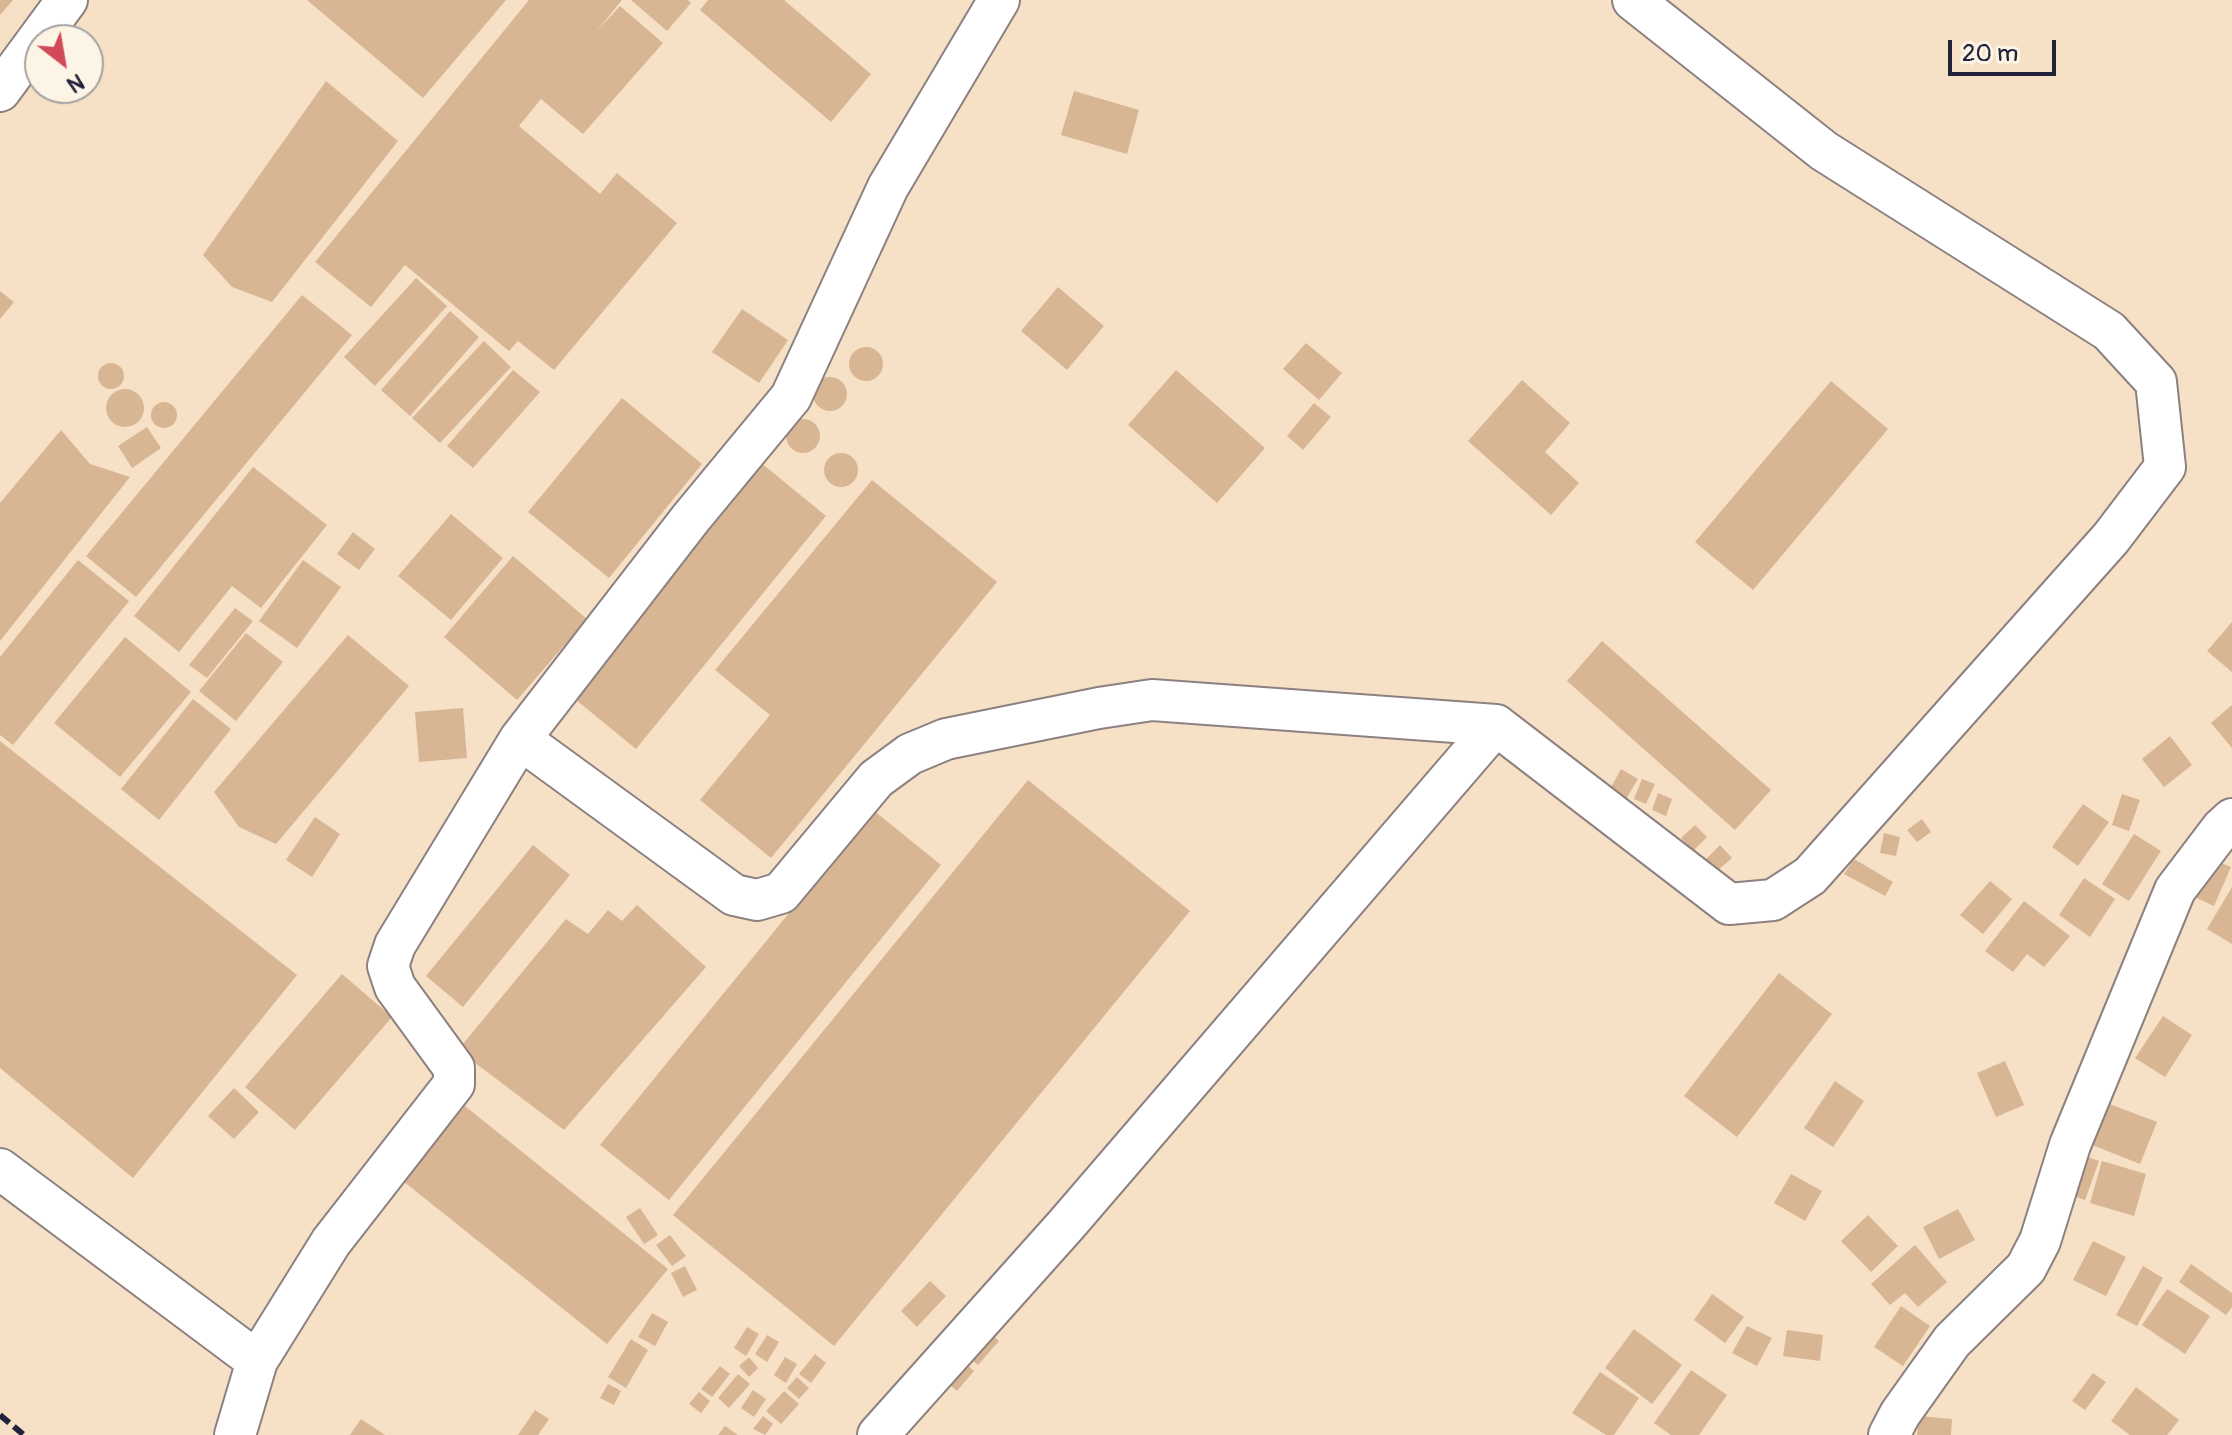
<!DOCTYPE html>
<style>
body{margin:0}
#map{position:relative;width:2232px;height:1435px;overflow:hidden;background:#f6e0c6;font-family:Pangolin,sans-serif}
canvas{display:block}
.north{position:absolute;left:24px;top:24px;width:80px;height:80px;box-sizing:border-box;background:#fcf5e5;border:2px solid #a5a1a1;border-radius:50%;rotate:149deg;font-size:22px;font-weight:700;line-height:32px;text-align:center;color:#22223b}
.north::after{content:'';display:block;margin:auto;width:28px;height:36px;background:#d1495b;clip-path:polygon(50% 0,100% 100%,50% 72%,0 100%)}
.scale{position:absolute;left:1948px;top:40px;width:108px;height:36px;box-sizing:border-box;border:4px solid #22223b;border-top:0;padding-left:10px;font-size:24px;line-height:28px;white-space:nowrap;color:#22223b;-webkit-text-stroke:6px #fcf5e5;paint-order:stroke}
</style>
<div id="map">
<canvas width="2232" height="1435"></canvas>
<div class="north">N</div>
<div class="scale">20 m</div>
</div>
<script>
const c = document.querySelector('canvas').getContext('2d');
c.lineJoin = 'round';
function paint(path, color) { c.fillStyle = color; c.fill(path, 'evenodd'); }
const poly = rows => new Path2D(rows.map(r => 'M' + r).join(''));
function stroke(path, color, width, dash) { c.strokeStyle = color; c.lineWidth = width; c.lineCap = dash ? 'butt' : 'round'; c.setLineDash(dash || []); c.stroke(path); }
paint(poly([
 [0,0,13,0,0,15],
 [307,0,506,0,423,98],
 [529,0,622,0,596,32,620,6,663,43,583,134,541,99,519,126,600,194,617,173,677,223,554,370,518,341,509,351,405,265,371,307,315,262],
 [631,0,688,0,691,3,667,31],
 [708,0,784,0,871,74,831,122,700,10],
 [326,81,398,141,272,302,232,287,203,255],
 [1074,91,1139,110,1127,154,1061,135],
 [416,278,447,306,375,386,344,357],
 [1058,287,1104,326,1067,370,1021,331],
 [0,291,14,302,0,319],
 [302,295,352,335,136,597,86,556],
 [742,309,788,340,759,383,712,352],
 [450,311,479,337,410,416,381,390],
 [484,341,511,367,440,443,412,418],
 [1306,343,1342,373,1319,400,1283,369],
 '849 364a17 17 0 1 1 34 0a17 17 0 1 1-34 0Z',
 '98 376a13 13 0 1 1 26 0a13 13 0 1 1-26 0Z',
 [513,370,540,392,473,468,447,446],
 [1176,370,1265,448,1217,503,1128,425],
 '813 394a17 17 0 1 1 34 0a17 17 0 1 1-34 0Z',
 [1522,380,1570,423,1545,452,1579,483,1551,515,1468,441],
 [1831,381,1888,429,1753,590,1695,542],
 '106 408a19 19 0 1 1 38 0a19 19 0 1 1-38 0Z',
 [622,398,702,464,609,578,528,512],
 '151 415a13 13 0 1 1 26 0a13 13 0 1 1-26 0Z',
 [1314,403,1331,417,1303,450,1287,436],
 '786 436a17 17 0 1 1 34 0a17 17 0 1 1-34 0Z',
 [147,427,161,448,132,468,118,446],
 [61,430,90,464,130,477,0,641,0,503],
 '824 470a17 17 0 1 1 34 0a17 17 0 1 1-34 0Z',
 [760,462,826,516,636,749,570,695],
 [253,467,327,525,261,608,232,586,179,652,134,616],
 [872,480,997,582,771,858,700,800,770,715,715,670],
 [451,514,503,558,451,620,398,576],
 [353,532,375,549,359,570,337,554],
 [513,556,587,619,517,700,444,637],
 [78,560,129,601,13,745,0,735,0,657],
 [303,560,341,587,297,648,259,621],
 [235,608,253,621,207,678,189,665],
 [2232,622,2232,672,2207,651],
 [246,633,283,662,236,721,199,691],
 [348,635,409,686,276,844,239,827,214,792],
 [125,637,191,692,120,777,54,723],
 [1602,641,1771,790,1735,830,1567,681],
 [193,699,231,729,159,820,121,789],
 [2232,705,2232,748,2211,723],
 [463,708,467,758,419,762,415,712],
 [2170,736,2192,765,2164,787,2142,759],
 [0,741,297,975,133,1178,0,1068],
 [1621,769,1638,779,1626,799,1610,789],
 [1642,779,1655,784,1646,804,1634,799],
 [1028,780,1190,911,834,1346,673,1215],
 [1658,793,1672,799,1666,816,1652,810],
 [2122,794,2140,800,2129,831,2112,825],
 [2083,804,2109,822,2078,866,2052,847],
 [873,810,941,865,669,1200,600,1145],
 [315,817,340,834,312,877,286,860],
 [1922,819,1931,832,1917,842,1907,830],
 [1695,825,1707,837,1693,851,1681,838],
 [1884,833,1900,837,1896,856,1880,853],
 [2134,834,2161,851,2129,901,2102,884],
 [533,845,570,875,463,1007,426,976],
 [1720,845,1732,858,1716,872,1705,860],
 [2205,856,2231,867,2214,906,2188,894],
 [1854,859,1893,882,1885,896,1844,874],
 [2084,878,2115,899,2090,937,2059,915],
 [1990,881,2012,899,1983,934,1960,915],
 [2232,887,2232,944,2207,929],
 [2024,901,2070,936,2044,967,2027,954,2013,972,1985,951],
 [637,905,706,967,564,1130,458,1050,566,919,588,934,608,910,622,921],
 [1779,973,1832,1014,1737,1137,1684,1096],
 [342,974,392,1017,295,1130,245,1087],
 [2163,1016,2192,1035,2165,1077,2135,1058],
 [2005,1061,2024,1105,1996,1117,1977,1073],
 [1835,1081,1864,1101,1833,1147,1804,1128],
 [234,1088,259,1112,234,1139,208,1116],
 [2099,1100,2157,1122,2140,1164,2082,1141],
 [465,1106,668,1269,607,1344,403,1181],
 [2076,1153,2099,1161,2085,1200,2062,1192],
 [2102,1161,2146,1174,2134,1216,2090,1203],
 [1791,1174,1822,1191,1805,1221,1774,1203],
 [640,1208,658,1235,644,1244,626,1217],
 [1958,1209,1975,1240,1939,1259,1923,1227],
 [1868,1215,1898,1246,1871,1272,1841,1241],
 [670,1235,686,1256,672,1266,656,1245],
 [2093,1241,2126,1257,2106,1296,2073,1280],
 [1915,1245,1947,1282,1918,1307,1905,1293,1890,1305,1871,1284],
 [2191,1264,2232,1293,2232,1307,2226,1315,2179,1282],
 [685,1266,697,1290,683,1297,671,1273],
 [2143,1266,2163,1278,2137,1326,2116,1315],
 [930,1281,946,1296,917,1327,901,1311],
 [2167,1289,2210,1316,2185,1354,2142,1325],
 [1712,1294,1744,1317,1725,1343,1694,1320],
 [1901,1306,1930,1326,1903,1366,1874,1347],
 [652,1313,668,1322,655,1346,638,1337],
 [1747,1326,1772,1338,1757,1366,1732,1353],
 [747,1327,759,1334,746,1356,734,1348],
 [1634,1329,1682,1365,1652,1404,1605,1368],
 [987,1330,999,1341,978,1365,965,1354],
 [1787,1330,1823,1335,1820,1361,1783,1356],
 [767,1335,779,1342,767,1362,755,1354],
 [631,1339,648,1350,626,1388,608,1377],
 [815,1354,826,1363,811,1383,799,1374],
 [749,1357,758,1368,749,1377,739,1366],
 [785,1357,797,1364,786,1383,774,1375],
 [960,1359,974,1371,957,1391,943,1379],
 [720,1366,730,1374,712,1397,701,1389],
 [1691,1370,1727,1395,1699,1435,1671,1435,1654,1423],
 [1600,1372,1639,1398,1614,1435,1606,1435,1572,1413],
 [2093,1373,2106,1382,2085,1410,2072,1401],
 [738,1374,750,1384,729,1408,718,1398],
 [797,1377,809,1388,799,1399,787,1388],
 [608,1384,621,1391,614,1405,600,1398],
 [2136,1387,2179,1420,2167,1435,2130,1435,2111,1421],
 [753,1390,766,1399,754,1417,741,1408],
 [784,1391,799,1404,781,1424,766,1411],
 [699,1392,710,1401,701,1413,689,1404],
 [535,1410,549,1419,538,1435,518,1435],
 [763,1416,773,1424,765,1435,753,1429],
 [1919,1416,1952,1419,1951,1435,1917,1435],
 [361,1419,385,1435,350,1435],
 [725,1426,738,1435,718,1435]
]), '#d8b694');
const minor = poly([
 [0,91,67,0],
 [520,739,734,895,757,900,781,893,876,779,910,754,946,739,1099,708,1152,700,1496,725,1729,904,1773,900,1810,876,2111,538,2165,467,2156,382,2109,331,1824,151,1633,0],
 [0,1169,257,1361],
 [235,1435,257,1361,331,1242,454,1084,454,1068,395,987,388,966,395,945,520,739,691,518,791,397,888,187,999,0],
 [878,1435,1066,1225,1496,725],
 [1889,1435,1900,1414,1952,1341,2026,1268,2040,1241,2070,1145,2175,890,2222,828,2232,819]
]);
stroke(minor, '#8c8180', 44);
stroke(minor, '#fff', 40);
stroke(poly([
 [0,1415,24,1435]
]), '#22223b', 6, [12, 6]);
</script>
